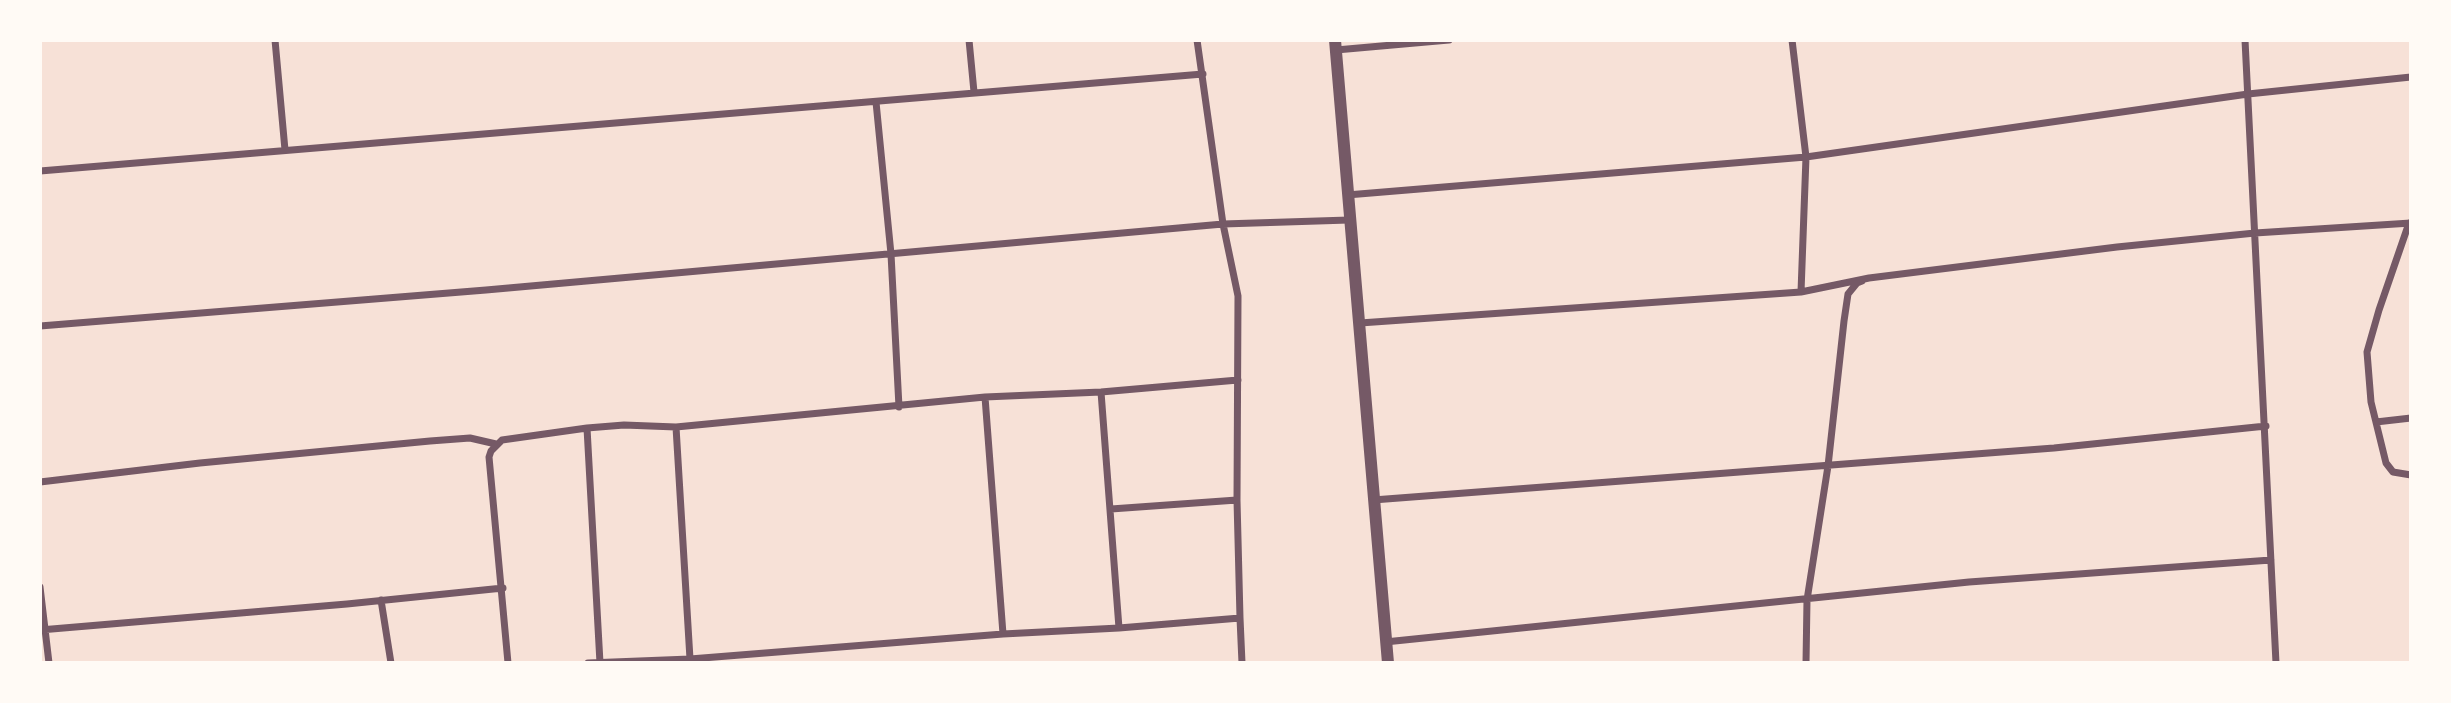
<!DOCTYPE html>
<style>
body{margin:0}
#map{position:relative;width:2451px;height:703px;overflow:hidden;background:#f7e1d7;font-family:"Roboto Condensed",sans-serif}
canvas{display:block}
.frame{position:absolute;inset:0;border:42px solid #fffaf5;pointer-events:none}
</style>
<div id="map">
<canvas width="2451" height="703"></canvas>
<div class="frame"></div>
</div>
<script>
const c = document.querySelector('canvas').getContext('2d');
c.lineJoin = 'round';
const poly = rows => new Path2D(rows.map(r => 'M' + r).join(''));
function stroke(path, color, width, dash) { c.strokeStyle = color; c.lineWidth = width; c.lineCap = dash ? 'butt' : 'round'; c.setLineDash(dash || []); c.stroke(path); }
stroke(poly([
 [275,40,285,150],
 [969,40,974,92],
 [1197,40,1223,224,1238,296,1237,500,1240,618],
 [1792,40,1806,157,1801,292],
 [2245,40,2276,663],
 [1336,50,1449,40],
 [876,102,891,254,899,407],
 [40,171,1203,74],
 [1347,195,1806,157,2248,94,2411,77],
 [2409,223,2379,310,2367,352,2371,402,2386,463,2393,472,2411,475],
 [1360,323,1801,292,1869,278,2117,247,2255,233,2411,223],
 [40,326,486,290,1223,224,1349,220],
 [1101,392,1119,628],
 [985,397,1003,634],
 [2376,422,2411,418],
 [676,427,690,659],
 [40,482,200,463,430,441,470,438,496,444],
 [1373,500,2054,448,2266,426],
 [1111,509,1237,500],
 [40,587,49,663],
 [381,600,391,663],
 [40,630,347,604,503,588],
 [1385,642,1969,582,2271,560],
 [508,663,489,457,491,451,502,440,587,428],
 [588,663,690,659,1003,634,1119,628,1240,618,1242,663],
 [600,663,587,428,624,425,676,427,985,397,1101,392,1238,380],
 [1806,663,1807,600,1828,466,1844,321,1848,294,1857,283,1862,281]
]), '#755966', 7);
stroke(poly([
 [1335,40,1388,663]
]), '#755966', 12);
</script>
